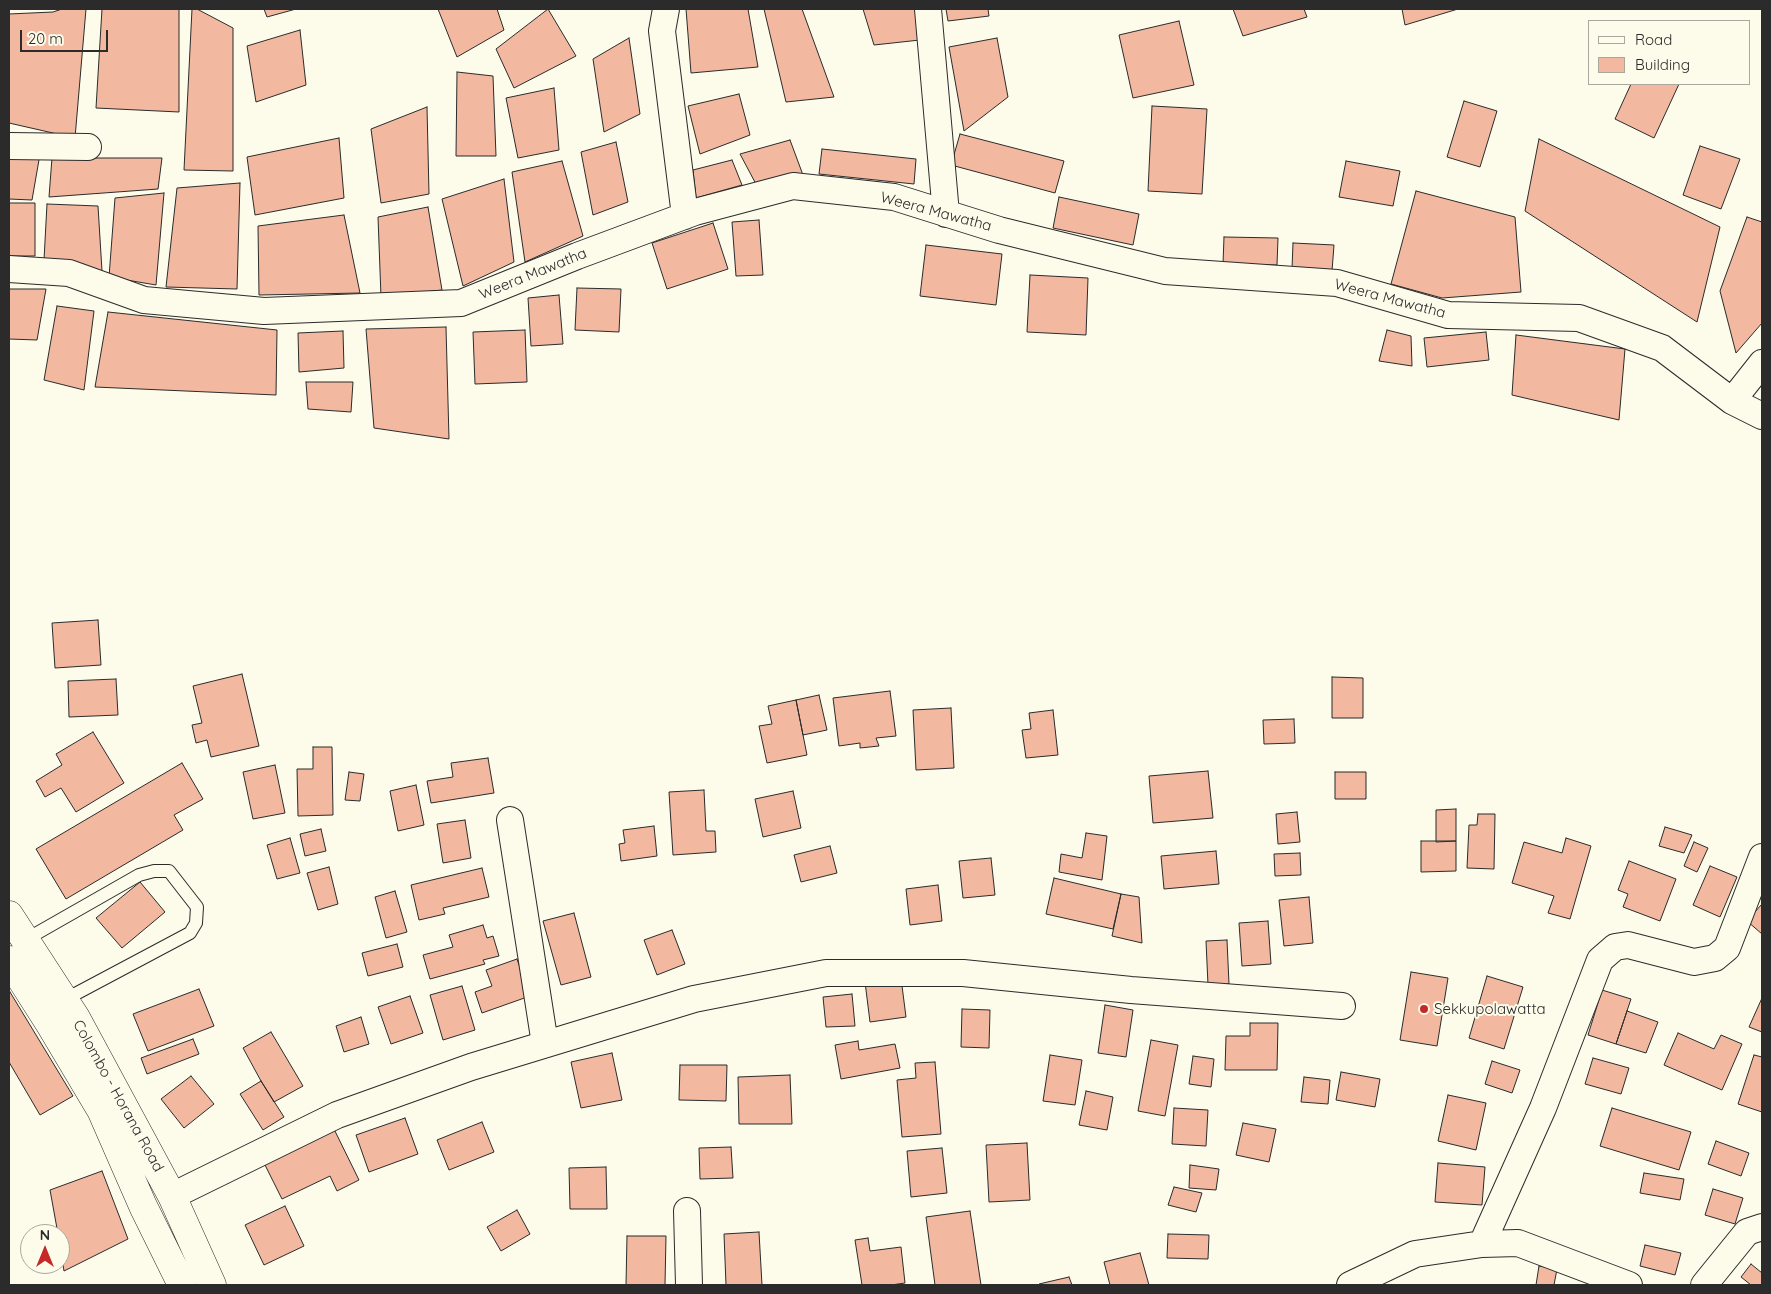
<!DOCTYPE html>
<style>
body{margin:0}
#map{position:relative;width:1771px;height:1294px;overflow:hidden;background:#fdfbea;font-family:Quicksand,sans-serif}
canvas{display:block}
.frame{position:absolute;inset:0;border:10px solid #2b2b2b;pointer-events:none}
.legend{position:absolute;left:1588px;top:20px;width:162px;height:65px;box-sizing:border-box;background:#fdfbea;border:1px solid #a9a89e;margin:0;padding:6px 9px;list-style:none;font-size:15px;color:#2b2b2b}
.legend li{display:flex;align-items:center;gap:10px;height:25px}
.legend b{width:25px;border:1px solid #a9a89e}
.north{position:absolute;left:20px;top:1224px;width:50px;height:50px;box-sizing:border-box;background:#fdfbea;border:1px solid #a9a89e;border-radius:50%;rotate:0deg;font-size:14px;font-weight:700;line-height:20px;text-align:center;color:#2b2b2b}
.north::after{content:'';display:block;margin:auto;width:18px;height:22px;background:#c62828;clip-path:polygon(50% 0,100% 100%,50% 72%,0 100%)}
.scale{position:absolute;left:20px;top:30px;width:88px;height:22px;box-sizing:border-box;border:2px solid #2b2b2b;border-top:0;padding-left:6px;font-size:15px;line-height:18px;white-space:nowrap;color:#2b2b2b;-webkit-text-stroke:4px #fdfbea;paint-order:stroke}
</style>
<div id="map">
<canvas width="1771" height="1294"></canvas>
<div class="frame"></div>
<ul class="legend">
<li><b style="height:6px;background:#fdfbea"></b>Road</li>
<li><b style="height:14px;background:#f2b8a0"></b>Building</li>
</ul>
<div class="north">N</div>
<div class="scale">20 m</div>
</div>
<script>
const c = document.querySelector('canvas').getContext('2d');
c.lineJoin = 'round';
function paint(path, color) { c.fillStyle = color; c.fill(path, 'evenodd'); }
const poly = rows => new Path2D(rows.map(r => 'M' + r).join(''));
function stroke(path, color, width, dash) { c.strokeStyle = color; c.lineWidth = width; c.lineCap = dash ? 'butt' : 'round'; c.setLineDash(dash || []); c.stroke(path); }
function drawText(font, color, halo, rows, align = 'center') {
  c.font = font + ' Quicksand,sans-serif'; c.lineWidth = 4; c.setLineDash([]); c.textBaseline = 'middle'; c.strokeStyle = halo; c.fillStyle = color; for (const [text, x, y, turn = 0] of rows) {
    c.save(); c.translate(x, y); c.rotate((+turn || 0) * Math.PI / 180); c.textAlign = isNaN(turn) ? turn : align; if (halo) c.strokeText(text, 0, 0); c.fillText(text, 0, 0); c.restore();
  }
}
const building = poly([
 [62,9,86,9,75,138,9,123,9,14,53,12,62,9],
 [102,9,179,9,179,112,96,108,102,9],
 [192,9,197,9,233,28,233,171,184,170,192,9],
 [264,9,296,9,267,17,264,9],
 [438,9,497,9,504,30,457,57,438,9],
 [548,9,576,56,514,88,496,49,548,9],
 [686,9,748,9,758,67,691,73,686,9],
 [764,9,802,9,834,97,786,102,764,9],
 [863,9,916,9,920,40,874,45,863,9],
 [946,9,988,9,989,16,948,21,946,9],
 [1233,9,1304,9,1307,17,1243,36,1233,9],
 [1402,9,1458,9,1405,25,1402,9],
 [1179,21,1194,85,1133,98,1119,35,1179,21],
 [300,30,306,85,256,102,247,46,300,30],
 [629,38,640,114,604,132,593,59,629,38],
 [997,38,1008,97,964,131,949,47,997,38],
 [457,72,493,76,496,156,456,156,457,72],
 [1631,84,1679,84,1654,138,1615,119,1631,84],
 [554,88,559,150,518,158,506,98,554,88],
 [739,94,750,135,700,154,688,106,739,94],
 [1464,101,1497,111,1480,167,1447,157,1464,101],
 [1152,106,1207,109,1202,194,1148,191,1152,106],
 [427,107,429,194,381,203,371,129,427,107],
 [960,134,1064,161,1055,193,951,165,960,134],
 [339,138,344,198,255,215,247,157,339,138],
 [1539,139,1720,227,1697,322,1525,211,1539,139],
 [790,140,803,175,757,186,740,154,790,140],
 [616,142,628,202,593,215,581,152,616,142],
 [1700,146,1740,159,1721,209,1683,195,1700,146],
 [822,149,916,159,914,184,819,174,822,149],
 [9,150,40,154,32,200,9,199,9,150],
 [52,158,162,158,158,189,49,197,52,158],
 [732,160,742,185,696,198,693,170,732,160],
 [562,161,583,236,525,262,512,172,562,161],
 [1346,161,1400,171,1393,206,1339,197,1346,161],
 [504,179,514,262,463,286,442,199,504,179],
 [240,183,237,289,166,287,177,188,240,183],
 [1416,191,1515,217,1521,292,1442,298,1391,284,1416,191],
 [164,193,156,285,109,277,115,198,164,193],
 [1059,197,1139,214,1133,245,1053,228,1059,197],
 [9,203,35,203,35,256,9,256,9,203],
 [47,204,98,206,102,271,44,260,47,204],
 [428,207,442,290,381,297,378,217,428,207],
 [344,215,360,293,259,295,258,226,344,215],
 [1747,217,1762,222,1762,323,1736,353,1720,291,1747,217],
 [759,220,763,275,736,276,732,222,759,220],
 [713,223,728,269,667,289,652,243,713,223],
 [1224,237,1278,238,1277,265,1223,264,1224,237],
 [1293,243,1334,245,1332,271,1292,269,1293,243],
 [926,245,1002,254,996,305,920,296,926,245],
 [1030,275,1088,278,1086,335,1027,332,1030,275],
 [577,288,621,289,619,332,575,330,577,288],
 [9,289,46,289,37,340,9,339,9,289],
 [559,295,563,344,531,346,528,298,559,295],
 [57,306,94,311,84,390,44,380,57,306],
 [108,312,277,330,276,395,95,387,108,312],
 [446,327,449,439,374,428,366,329,446,327],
 [525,330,527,382,475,384,473,332,525,330],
 [1387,330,1411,336,1412,366,1379,361,1387,330],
 [343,331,344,368,299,372,298,333,343,331],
 [1486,332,1489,360,1427,367,1424,338,1486,332],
 [1516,335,1625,349,1619,420,1512,395,1516,335],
 [306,382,353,382,351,412,308,409,306,382],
 [98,620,101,665,55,668,52,623,98,620],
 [242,674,259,746,211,757,207,740,196,743,192,725,202,723,193,686,242,674],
 [1332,677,1363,678,1363,718,1332,718,1332,677],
 [116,679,118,715,69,717,68,681,116,679],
 [890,691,896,736,876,738,879,746,860,748,860,743,839,746,833,698,890,691],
 [819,695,827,730,803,735,796,700,819,695],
 [796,700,807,755,767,763,759,726,772,724,768,706,796,700],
 [951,708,954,768,916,770,913,710,951,708],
 [1053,710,1058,755,1026,758,1022,730,1031,729,1029,713,1053,710],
 [1294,719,1295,743,1264,744,1263,720,1294,719],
 [93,732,124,783,76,812,61,788,45,797,36,781,62,765,56,754,93,732],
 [313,747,332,747,333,815,298,816,297,769,313,769,313,747],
 [488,758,494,793,431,803,427,781,453,777,451,763,488,758],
 [182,763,203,799,174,815,183,830,66,899,36,849,182,763],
 [275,765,285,813,253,819,243,772,275,765],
 [1208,771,1213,818,1153,823,1149,776,1208,771],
 [349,772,364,774,360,801,345,800,349,772],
 [1335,772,1366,772,1366,799,1335,799,1335,772],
 [416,785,424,825,398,831,390,791,416,785],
 [704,790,706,831,715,831,716,852,673,855,669,792,704,790],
 [793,791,801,828,763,837,755,799,793,791],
 [1456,809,1456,841,1436,842,1436,810,1456,809],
 [1297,812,1300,842,1278,844,1276,814,1297,812],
 [1478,814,1495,814,1494,869,1467,868,1469,825,1477,825,1478,814],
 [465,820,471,858,443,863,437,824,465,820],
 [654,826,657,856,621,861,619,844,625,843,623,830,654,826],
 [1665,827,1692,835,1684,853,1659,846,1665,827],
 [321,829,326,851,305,856,300,834,321,829],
 [1086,833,1107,836,1102,880,1059,872,1061,854,1082,858,1086,833],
 [290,838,300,873,277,879,267,845,290,838],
 [1566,838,1591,846,1570,919,1548,913,1554,896,1512,883,1524,842,1562,853,1566,838],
 [1421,841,1456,841,1456,871,1421,872,1421,841],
 [1694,842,1708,848,1697,872,1684,866,1694,842],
 [830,846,837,873,801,882,794,855,830,846],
 [1216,851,1219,884,1164,889,1161,856,1216,851],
 [1300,853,1301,875,1275,876,1274,854,1300,853],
 [991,858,995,895,963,898,959,861,991,858],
 [1629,861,1676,879,1660,921,1623,907,1628,894,1618,890,1629,861],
 [1710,866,1737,877,1720,917,1693,905,1710,866],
 [329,867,338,904,318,910,307,873,329,867],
 [482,868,489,897,443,908,445,914,419,920,411,885,482,868],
 [1054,878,1121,894,1113,929,1046,914,1054,878],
 [140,882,165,912,122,948,96,918,140,882],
 [938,885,942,921,910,925,906,889,938,885],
 [395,891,407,932,386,938,375,897,395,891],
 [1121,894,1139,897,1142,943,1112,936,1121,894],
 [1309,897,1313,943,1284,946,1279,900,1309,897],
 [1762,904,1762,934,1747,921,1762,904],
 [574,913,591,977,561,985,543,921,574,913],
 [1268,921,1271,964,1242,966,1239,923,1268,921],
 [483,925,487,938,493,936,499,956,483,960,485,964,430,979,423,955,453,947,449,935,483,925],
 [672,930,685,964,657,975,644,940,672,930],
 [1227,940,1229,984,1208,985,1206,941,1227,940],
 [397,944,403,967,368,976,362,953,397,944],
 [517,959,530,996,482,1013,475,992,492,986,486,970,517,959],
 [1411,972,1448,978,1437,1046,1400,1040,1411,972],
 [1487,976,1523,987,1504,1049,1469,1038,1487,976],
 [901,978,906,1017,870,1022,865,982,901,978],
 [462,986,475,1030,443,1040,430,995,462,986],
 [199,989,214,1026,148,1051,133,1014,199,989],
 [1602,990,1631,999,1616,1044,1588,1035,1602,990],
 [10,992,73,1096,40,1115,9,1062,9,994,10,992],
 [852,994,855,1026,826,1027,823,997,852,994],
 [410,996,423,1033,391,1044,378,1007,410,996],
 [1762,998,1762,1032,1749,1027,1762,998],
 [1105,1005,1133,1010,1126,1057,1098,1053,1105,1005],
 [962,1009,990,1010,989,1048,961,1047,962,1009],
 [1627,1011,1658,1022,1646,1053,1616,1044,1627,1011],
 [361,1017,369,1044,344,1052,336,1026,361,1017],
 [1250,1023,1278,1023,1277,1070,1225,1070,1226,1036,1250,1036,1250,1023],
 [271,1032,303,1086,274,1102,261,1081,243,1048,271,1032],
 [1678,1033,1714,1049,1721,1035,1742,1044,1722,1090,1664,1065,1678,1033],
 [193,1039,199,1054,147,1074,141,1058,193,1039],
 [1151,1040,1178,1045,1165,1116,1138,1111,1151,1040],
 [858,1041,859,1050,895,1044,900,1068,841,1079,835,1045,858,1041],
 [612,1053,622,1100,581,1108,571,1062,612,1053],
 [1050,1055,1082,1060,1075,1105,1043,1101,1050,1055],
 [1754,1055,1762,1057,1762,1112,1738,1104,1754,1055],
 [1193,1056,1214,1059,1211,1087,1189,1084,1193,1056],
 [1593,1058,1629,1068,1621,1094,1585,1084,1593,1058],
 [1492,1061,1520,1070,1512,1093,1485,1084,1492,1061],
 [935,1062,941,1134,902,1137,897,1080,916,1078,915,1063,935,1062],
 [680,1065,727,1065,726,1101,679,1100,680,1065],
 [1341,1072,1380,1079,1375,1107,1336,1100,1341,1072],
 [790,1075,792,1124,739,1124,738,1077,790,1075],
 [191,1076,214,1104,184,1128,161,1099,191,1076],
 [1304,1077,1330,1080,1328,1104,1301,1102,1304,1077],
 [261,1081,284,1117,263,1130,240,1094,261,1081],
 [1086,1091,1113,1097,1107,1130,1079,1125,1086,1091],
 [1448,1095,1486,1103,1476,1150,1438,1141,1448,1095],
 [1174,1108,1208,1110,1206,1146,1172,1144,1174,1108],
 [1612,1108,1691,1132,1679,1170,1600,1146,1612,1108],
 [405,1118,418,1154,369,1172,356,1135,405,1118],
 [482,1122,494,1152,449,1170,437,1140,482,1122],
 [1243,1123,1276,1129,1269,1162,1236,1155,1243,1123],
 [333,1127,359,1180,337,1191,330,1176,282,1199,263,1161,333,1127],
 [1716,1141,1749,1153,1741,1176,1708,1164,1716,1141],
 [1027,1143,1030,1200,989,1202,986,1145,1027,1143],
 [731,1147,733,1178,700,1179,699,1148,731,1147],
 [942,1148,947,1193,911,1197,907,1151,942,1148],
 [1438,1163,1485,1167,1482,1205,1435,1202,1438,1163],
 [1190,1165,1219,1169,1216,1190,1189,1188,1190,1165],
 [606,1167,607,1209,570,1209,569,1168,606,1167],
 [102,1171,128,1239,64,1271,60,1247,60,1234,58,1234,50,1190,102,1171],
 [1644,1173,1684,1179,1680,1200,1640,1193,1644,1173],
 [1174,1187,1202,1193,1196,1212,1168,1205,1174,1187],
 [1713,1189,1743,1198,1735,1224,1705,1215,1713,1189],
 [285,1206,304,1246,264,1265,245,1225,285,1206],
 [517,1210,530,1234,501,1251,487,1227,517,1210],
 [970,1211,981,1285,935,1285,926,1217,970,1211],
 [759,1232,762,1285,726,1285,724,1234,759,1232],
 [1168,1234,1209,1235,1208,1259,1167,1258,1168,1234],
 [627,1236,666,1236,665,1285,626,1285,627,1236],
 [868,1238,870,1251,901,1247,905,1283,891,1285,862,1285,855,1240,868,1238],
 [1645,1245,1681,1253,1675,1275,1640,1266,1645,1245],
 [1140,1253,1149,1285,1110,1285,1104,1262,1140,1253],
 [1751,1264,1762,1273,1762,1285,1751,1285,1741,1277,1751,1264],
 [1539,1266,1557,1269,1554,1285,1536,1285,1539,1266],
 [1069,1277,1072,1285,1040,1285,1039,1284,1069,1277]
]);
paint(building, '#f2b8a0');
stroke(building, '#2b2b2b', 1);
const service = poly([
 [25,940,139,875,154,871,169,871,197,907,196,923,190,933,64,1000]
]);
const minor = poly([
 [666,9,662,31,685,216],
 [928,9,946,214],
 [9,146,88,147],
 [9,269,69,273,144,300,264,311,461,303,577,256,695,212,793,186,894,197,999,230,1165,271,1337,283,1448,315,1579,318,1662,348,1732,401,1762,416],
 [1732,401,1762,363],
 [510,820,545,1044],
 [172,1196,337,1115,471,1067,694,999,826,973,963,973,1131,990,1342,1006],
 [687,1211,689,1285],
 [1482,1244,1543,1108,1600,960,1615,947,1628,945,1694,962,1715,958,1727,948,1762,857],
 [1350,1285,1415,1254,1482,1244,1518,1243,1629,1285],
 [1704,1285,1747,1232,1762,1227]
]);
const primary = poly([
 [9,915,76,1018,172,1196,212,1285],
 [9,960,51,1026,101,1110,143,1206,182,1285]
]);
stroke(service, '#2b2b2b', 14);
stroke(minor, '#2b2b2b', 28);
stroke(primary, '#2b2b2b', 29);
stroke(service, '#fdfbea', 12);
stroke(minor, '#fdfbea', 26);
stroke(primary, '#fdfbea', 28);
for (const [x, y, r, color] of [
 [1424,1009,5,"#c62828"]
]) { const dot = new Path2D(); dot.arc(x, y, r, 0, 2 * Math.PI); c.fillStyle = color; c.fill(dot); stroke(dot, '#fdfbea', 2); }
drawText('15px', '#2b2b2b', '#fdfbea', [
 ["Weera Mawatha",936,212,15],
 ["Weera Mawatha",533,274,-22],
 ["Weera Mawatha",1390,299,15],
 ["Colombo - Horana Road",118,1096,61]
]);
drawText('15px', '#2b2b2b', '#fdfbea', [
 ["Sekkupolawatta",1434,1009]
], 'left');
</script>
